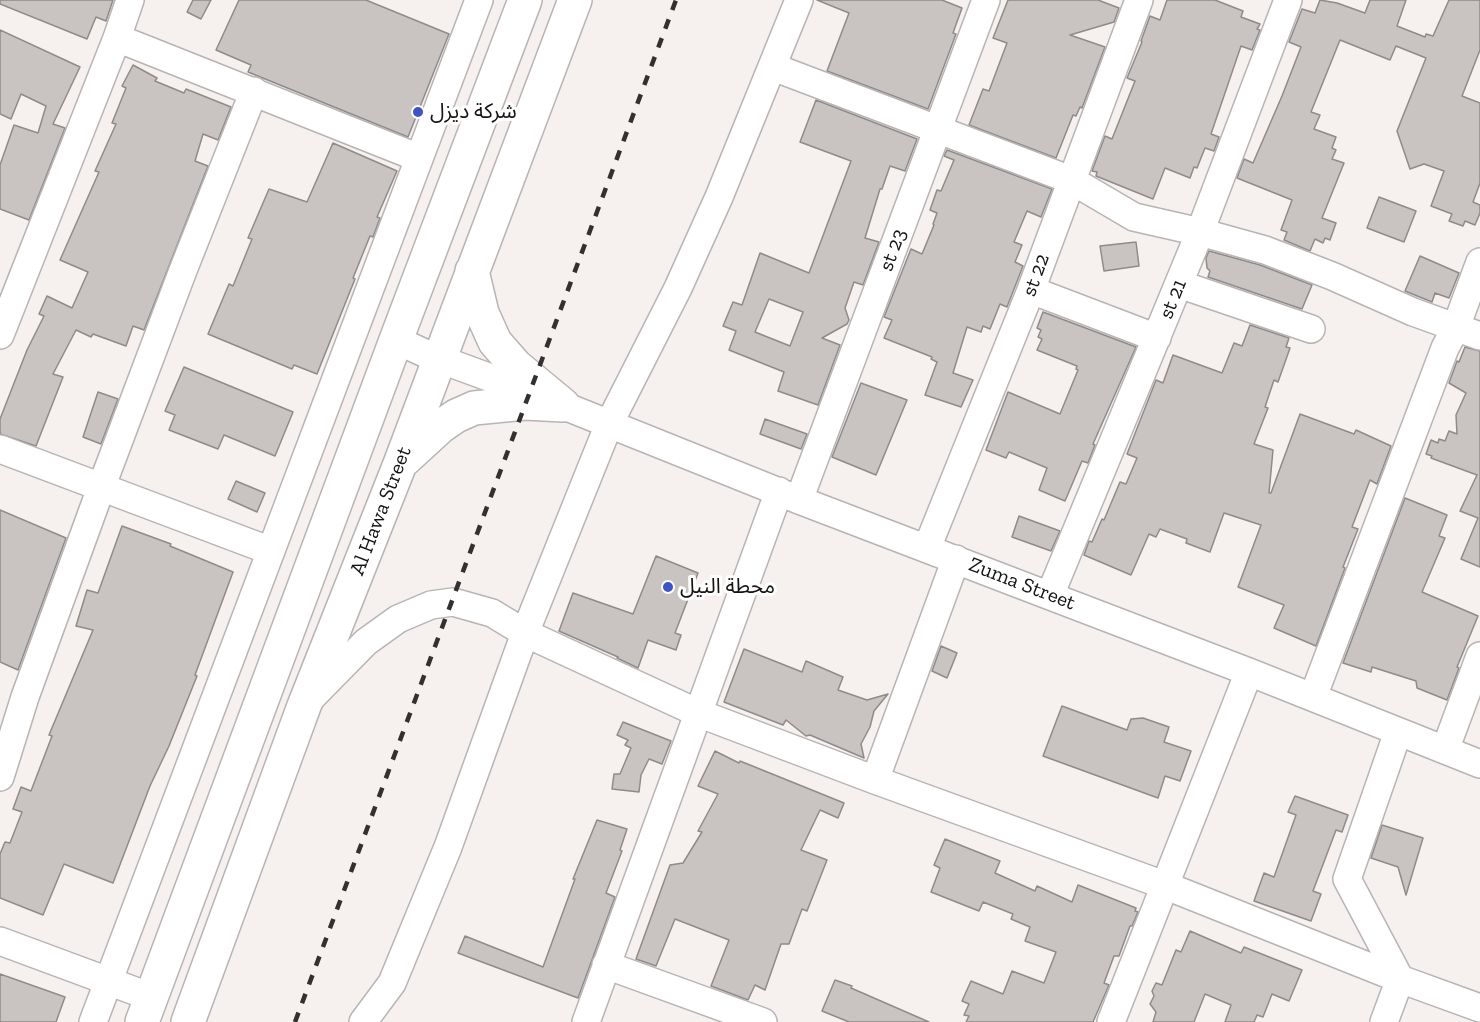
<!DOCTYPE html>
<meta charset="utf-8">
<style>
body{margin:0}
canvas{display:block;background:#f6f1ef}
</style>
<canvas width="1480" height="1022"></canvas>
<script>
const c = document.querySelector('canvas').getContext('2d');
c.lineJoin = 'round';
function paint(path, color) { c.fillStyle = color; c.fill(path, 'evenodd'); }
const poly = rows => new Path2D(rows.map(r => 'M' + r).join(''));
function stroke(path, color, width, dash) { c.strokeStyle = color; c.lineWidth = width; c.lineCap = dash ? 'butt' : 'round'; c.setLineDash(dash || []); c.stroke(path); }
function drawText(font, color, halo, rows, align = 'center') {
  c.font = font + ' "Zilla Slab","Noto Sans Arabic",serif'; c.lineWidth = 6; c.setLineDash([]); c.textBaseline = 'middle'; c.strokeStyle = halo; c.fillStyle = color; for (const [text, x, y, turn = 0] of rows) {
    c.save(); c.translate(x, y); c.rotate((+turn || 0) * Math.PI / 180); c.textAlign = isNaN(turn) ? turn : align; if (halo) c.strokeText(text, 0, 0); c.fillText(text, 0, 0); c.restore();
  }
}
const building = poly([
 [0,0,113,0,106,21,96,17,87,39,0,4,0,0],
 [193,0,211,0,201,19,187,12,193,0],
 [239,0,366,0,449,34,408,137,248,72,251,65,216,50,239,0],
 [817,0,942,0,962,8,953,33,956,34,928,109,827,71,849,13,817,0],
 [1008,0,1098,0,1119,8,1114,22,1070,35,1105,47,1082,108,1080,107,1076,116,1073,115,1056,158,969,125,983,89,989,91,1007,43,993,38,1008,0],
 [1167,0,1215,0,1243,11,1241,17,1260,24,1257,29,1260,30,1252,50,1241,46,1211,134,1219,137,1214,151,1205,148,1197,168,1194,167,1190,178,1165,168,1153,199,1096,176,1097,172,1092,171,1105,136,1112,139,1135,81,1127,78,1142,42,1141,41,1150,16,1160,20,1167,0],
 [1320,0,1337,3,1365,13,1370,0,1406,0,1397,26,1425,37,1426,34,1433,36,1449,0,1480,0,1480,50,1462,96,1480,103,1480,183,1473,202,1480,205,1480,213,1475,225,1465,221,1463,226,1449,221,1452,214,1431,206,1444,171,1424,164,1410,169,1397,131,1426,58,1396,46,1390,60,1340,40,1311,112,1320,115,1314,129,1336,137,1332,148,1336,150,1332,159,1344,163,1322,218,1336,223,1330,240,1325,238,1323,243,1315,239,1310,251,1284,240,1287,232,1281,230,1292,200,1237,178,1244,159,1253,163,1282,96,1301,47,1289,42,1302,9,1315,13,1320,0],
 [0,30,80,67,53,124,65,128,29,220,0,209,0,165,14,125,38,133,46,106,21,94,11,119,0,114,0,30],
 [133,65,157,78,155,81,184,93,186,89,231,107,218,140,203,134,195,161,208,166,144,330,133,326,126,346,93,334,91,337,76,330,53,374,63,377,36,446,0,434,0,419,27,350,44,316,39,314,47,296,72,308,88,272,60,260,99,172,95,171,116,124,112,123,126,88,122,86,133,65],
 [816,100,917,139,905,171,890,166,882,189,880,189,865,238,879,242,863,285,854,282,845,308,849,320,847,324,822,338,840,345,818,405,778,391,784,372,729,350,736,331,723,326,733,302,742,305,760,253,809,273,851,161,800,142,816,100],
 [769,299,803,312,790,346,755,332,769,299],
 [333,143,397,171,377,217,380,218,373,237,370,236,353,278,355,279,317,374,294,365,292,369,208,334,229,284,233,286,252,239,248,238,269,189,307,202,333,143],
 [947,150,1052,189,1041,217,1027,211,1014,242,1022,245,1015,262,1023,266,1007,307,1000,304,990,329,983,326,981,332,967,327,953,373,973,380,961,407,925,395,937,362,931,359,932,357,884,338,892,320,884,317,911,249,922,254,934,225,933,224,937,213,930,210,937,190,941,191,954,160,944,156,947,150],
 [1379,197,1416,211,1404,242,1367,228,1379,197],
 [1136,242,1139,266,1104,271,1100,246,1136,242],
 [1209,251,1260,265,1312,285,1302,309,1208,277,1210,271,1207,268,1206,258,1209,251],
 [1420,256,1459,273,1449,298,1435,293,1432,302,1405,291,1420,256],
 [1043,312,1136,347,1093,444,1095,445,1088,463,1082,461,1065,501,1039,490,1047,468,1009,452,1006,458,986,450,1008,392,1060,414,1078,370,1076,369,1077,366,1037,350,1042,339,1038,337,1041,330,1037,328,1043,312],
 [1250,325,1289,338,1286,347,1290,348,1278,382,1274,380,1265,407,1268,408,1254,444,1273,450,1269,493,1271,493,1300,414,1354,434,1356,430,1391,446,1377,484,1370,480,1352,527,1358,529,1343,567,1345,568,1316,646,1274,628,1284,605,1238,587,1261,525,1224,513,1210,552,1186,543,1187,539,1160,529,1156,537,1149,534,1131,575,1084,555,1089,541,1092,542,1102,519,1104,520,1120,482,1126,484,1137,458,1127,454,1156,380,1163,383,1173,355,1222,373,1234,343,1242,346,1250,325],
 [1465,347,1480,351,1480,567,1461,559,1478,518,1460,511,1477,475,1431,458,1432,456,1426,454,1431,440,1438,443,1439,439,1445,441,1449,431,1457,434,1456,415,1466,393,1449,383,1457,361,1459,362,1465,347],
 [184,367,293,412,275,456,224,435,218,449,169,430,175,415,165,411,184,367],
 [861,383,907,400,876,475,832,457,861,383],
 [98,392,118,399,101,444,83,437,98,392],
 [765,419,807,434,801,449,760,434,765,419],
 [236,481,265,493,257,512,228,499,236,481],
 [1405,498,1447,515,1439,536,1445,538,1422,592,1478,616,1457,667,1459,668,1447,700,1417,688,1416,681,1372,667,1371,672,1343,663,1405,498],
 [0,510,66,538,18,670,0,662,0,510],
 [1019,516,1060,531,1051,551,1012,537,1019,516],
 [122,526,171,544,170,546,233,572,195,675,197,676,169,746,150,786,113,883,64,864,43,915,0,898,0,854,5,842,10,843,22,812,13,809,21,787,31,791,52,736,49,735,93,630,76,626,87,590,98,593,122,526],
 [656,556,698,573,675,633,681,635,676,650,648,640,638,668,617,658,618,657,559,631,573,593,633,614,656,556],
 [941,646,957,653,947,678,932,671,941,646],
 [744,649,802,672,806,661,843,677,838,690,867,700,888,694,874,711,870,727,861,744,864,758,810,735,806,736,786,720,783,725,724,702,744,649],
 [1062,706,1127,730,1131,719,1143,718,1169,727,1164,742,1191,751,1180,781,1165,776,1158,798,1043,756,1062,706],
 [623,722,671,741,662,764,649,759,641,775,639,792,612,789,614,774,620,774,631,748,625,745,628,740,617,735,623,722],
 [715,751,739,763,740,761,844,803,838,818,820,810,801,850,827,860,807,911,802,909,789,944,781,944,765,990,755,985,748,1000,711,986,729,940,675,919,656,966,636,959,670,865,683,863,702,832,698,831,718,794,698,786,715,751],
 [1295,796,1348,815,1342,832,1336,830,1313,891,1321,894,1311,921,1254,901,1264,873,1274,877,1296,815,1288,812,1295,796],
 [597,820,627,829,620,850,622,851,606,893,615,897,578,998,458,953,465,936,543,967,575,879,573,879,597,820],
 [1382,825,1423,838,1406,895,1398,867,1371,858,1382,825],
 [945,839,1000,861,995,873,1035,891,1037,886,1072,902,1078,885,1136,908,1135,911,1138,912,1132,926,1130,926,1119,956,1114,956,1104,983,1109,985,1093,1022,966,1022,969,1016,964,1015,969,1004,962,1001,971,981,1003,994,1012,971,1044,983,1056,952,1025,941,1030,927,1011,919,1013,914,983,902,979,911,931,892,940,868,934,865,945,839],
 [1190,931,1241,953,1244,947,1302,970,1289,1001,1272,994,1263,1017,1257,1015,1254,1022,1225,1022,1231,1005,1205,994,1194,1022,1153,1022,1156,1012,1150,1004,1154,996,1152,991,1156,983,1162,985,1176,950,1181,952,1190,931],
 [0,974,65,997,56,1022,0,1022,0,974],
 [835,980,852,986,851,988,929,1022,849,1022,822,1011,835,980]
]);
paint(building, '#c9c4c2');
stroke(building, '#8f8b89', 1.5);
const minor = poly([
 [117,38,419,158],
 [773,67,1071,180,1134,217,1200,232,1265,250,1332,276,1413,312,1480,336],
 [1179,284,1311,329],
 [1031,290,1157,338],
 [0,335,117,38,130,0],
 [396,340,431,356,532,393,799,500,1249,672,1480,764],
 [0,449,271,551],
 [799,500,986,0],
 [927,548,1031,290,1139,0],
 [1050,595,1200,232,1288,0],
 [1313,697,1445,348,1456,327,1480,262],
 [308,701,366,642,398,619,431,605,453,602,492,613,525,633,698,713,875,780,1164,885,1400,979,1480,1008],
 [1445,750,1480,656],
 [0,777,25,697,101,488,182,273,254,91],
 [875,780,956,559],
 [0,941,151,997],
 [606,965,763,1022],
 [93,1022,479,0],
 [363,1022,392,983,448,847,525,633,609,424,678,288,719,197,799,0],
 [586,1022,779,491],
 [1111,1022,1249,672],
 [1384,1022,1400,979,1347,879,1398,732]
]);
const highway = poly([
 [472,271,482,313,495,342,516,366,563,405],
 [404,460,440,427,456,416,474,408,525,403,563,405],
 [142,1022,396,340,525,0],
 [188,1022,304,706,400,464,575,0]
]);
stroke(minor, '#b8b4b2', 30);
stroke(highway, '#b8b4b2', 36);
stroke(minor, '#fff', 27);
stroke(highway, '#fff', 33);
stroke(poly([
 [295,1022,676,0]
]), '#333130', 4.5, [10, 10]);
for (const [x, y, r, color] of [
 [418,112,6,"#3e53c6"],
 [668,587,6,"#3e53c6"]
]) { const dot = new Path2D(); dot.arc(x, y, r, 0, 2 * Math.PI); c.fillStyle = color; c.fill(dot); stroke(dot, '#fff', 2); }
drawText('21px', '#151413', '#fff', [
 ["شركة ديزل",430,112],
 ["محطة النيل",680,587]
], 'left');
drawText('21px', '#151413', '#fff', [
 ["st 23",893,250,-70],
 ["st 22",1036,275,-70],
 ["st 21",1173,299,-68],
 ["Al Hawa Street",381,511,-69],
 ["Zuma Street",1022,584,21]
]);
</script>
